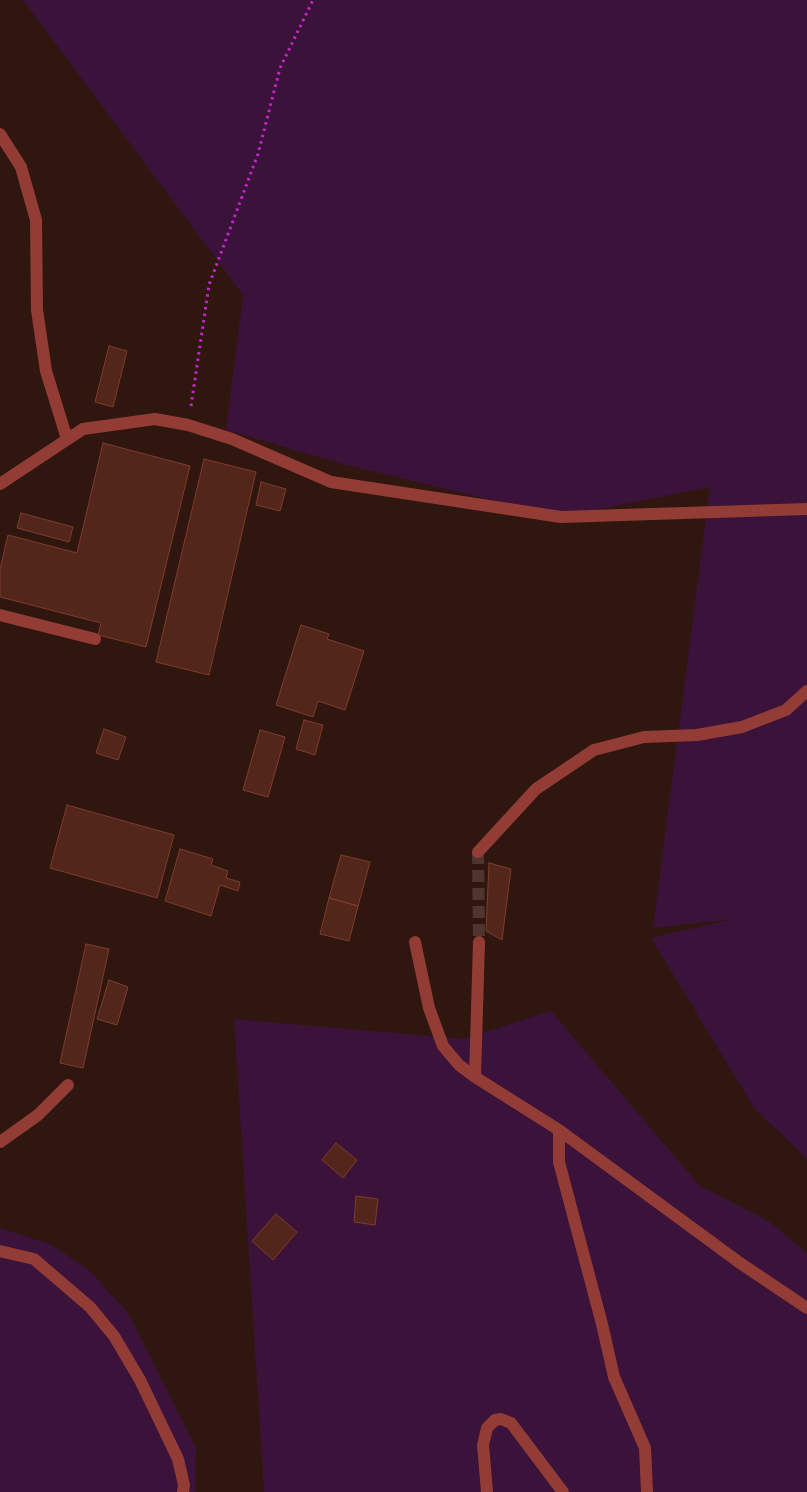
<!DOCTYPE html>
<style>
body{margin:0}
canvas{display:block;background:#2f160f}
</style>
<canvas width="807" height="1492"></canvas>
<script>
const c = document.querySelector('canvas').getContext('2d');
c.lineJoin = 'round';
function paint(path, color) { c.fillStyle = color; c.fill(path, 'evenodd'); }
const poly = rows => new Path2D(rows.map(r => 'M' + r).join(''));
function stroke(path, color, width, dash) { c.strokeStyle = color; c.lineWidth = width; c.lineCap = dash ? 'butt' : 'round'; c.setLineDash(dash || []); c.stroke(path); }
paint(poly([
 [23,0,807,0,807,1159,754,1108,651,938,733,919,653,928,710,487,561,517,339,463,226,430,243,295],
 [551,1011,700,1186,770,1222,807,1253,807,1492,264,1492,234,1019,464,1039],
 [0,1228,52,1245,90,1271,128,1313,196,1448,195,1492,0,1492]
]), '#3a123a');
const building = poly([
 [109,346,127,351,113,407,95,402,109,346],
 [103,443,190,466,146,647,98,635,101,623,0,597,0,569,8,535,77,553,103,443],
 [204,459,256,472,209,675,156,662,204,459],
 [261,482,286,489,280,511,256,505,261,482],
 [21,513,73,527,69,542,17,528,21,513],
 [301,625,329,634,327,639,364,651,345,710,318,701,313,717,276,705,301,625],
 [304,720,323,725,315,755,296,749,304,720],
 [104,729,126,737,118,760,96,753,104,729],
 [260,730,285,737,268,797,243,790,260,730],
 [67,805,174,835,157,898,50,868,67,805],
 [180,849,213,859,211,865,228,871,226,878,240,882,238,891,220,885,211,916,165,901,180,849],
 [341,855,370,862,358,906,329,898,341,855],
 [489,863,511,869,502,940,486,931,489,863],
 [329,898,358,906,349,941,320,934,329,898],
 [86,944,109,949,83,1068,60,1063,86,944],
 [109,980,128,987,117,1025,97,1019,109,980],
 [336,1143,357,1160,343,1178,322,1160,336,1143],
 [356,1196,378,1199,375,1225,354,1222,356,1196],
 [276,1214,297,1232,273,1260,252,1241,276,1214]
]);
paint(building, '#52261a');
stroke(building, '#803c29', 1);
stroke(poly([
 [478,852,479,942]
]), '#4e352e', 12, [12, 6]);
stroke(poly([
 [191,406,209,285,258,154,280,68,313,0]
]), '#c525cc', 3, [2.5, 4]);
stroke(poly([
 [0,134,21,167,36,220,37,310,46,371,67,439],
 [0,484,83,429,155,419,188,425,232,439,331,482,561,517,807,509],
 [0,615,95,639],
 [478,852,536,789,594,750,644,737,697,735,742,727,786,710,807,691],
 [415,942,429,1008,443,1046,459,1065,475,1077,559,1130,559,1162,602,1324,614,1377,645,1448,647,1492],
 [475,1077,479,942],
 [559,1130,740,1263,807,1308],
 [0,1142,38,1115,68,1085],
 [0,1251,34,1259,90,1307,114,1336,140,1380,178,1459,184,1485,183,1492],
 [487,1492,483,1445,487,1428,495,1420,501,1419,511,1423,563,1492]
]), '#933c36', 12);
</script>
